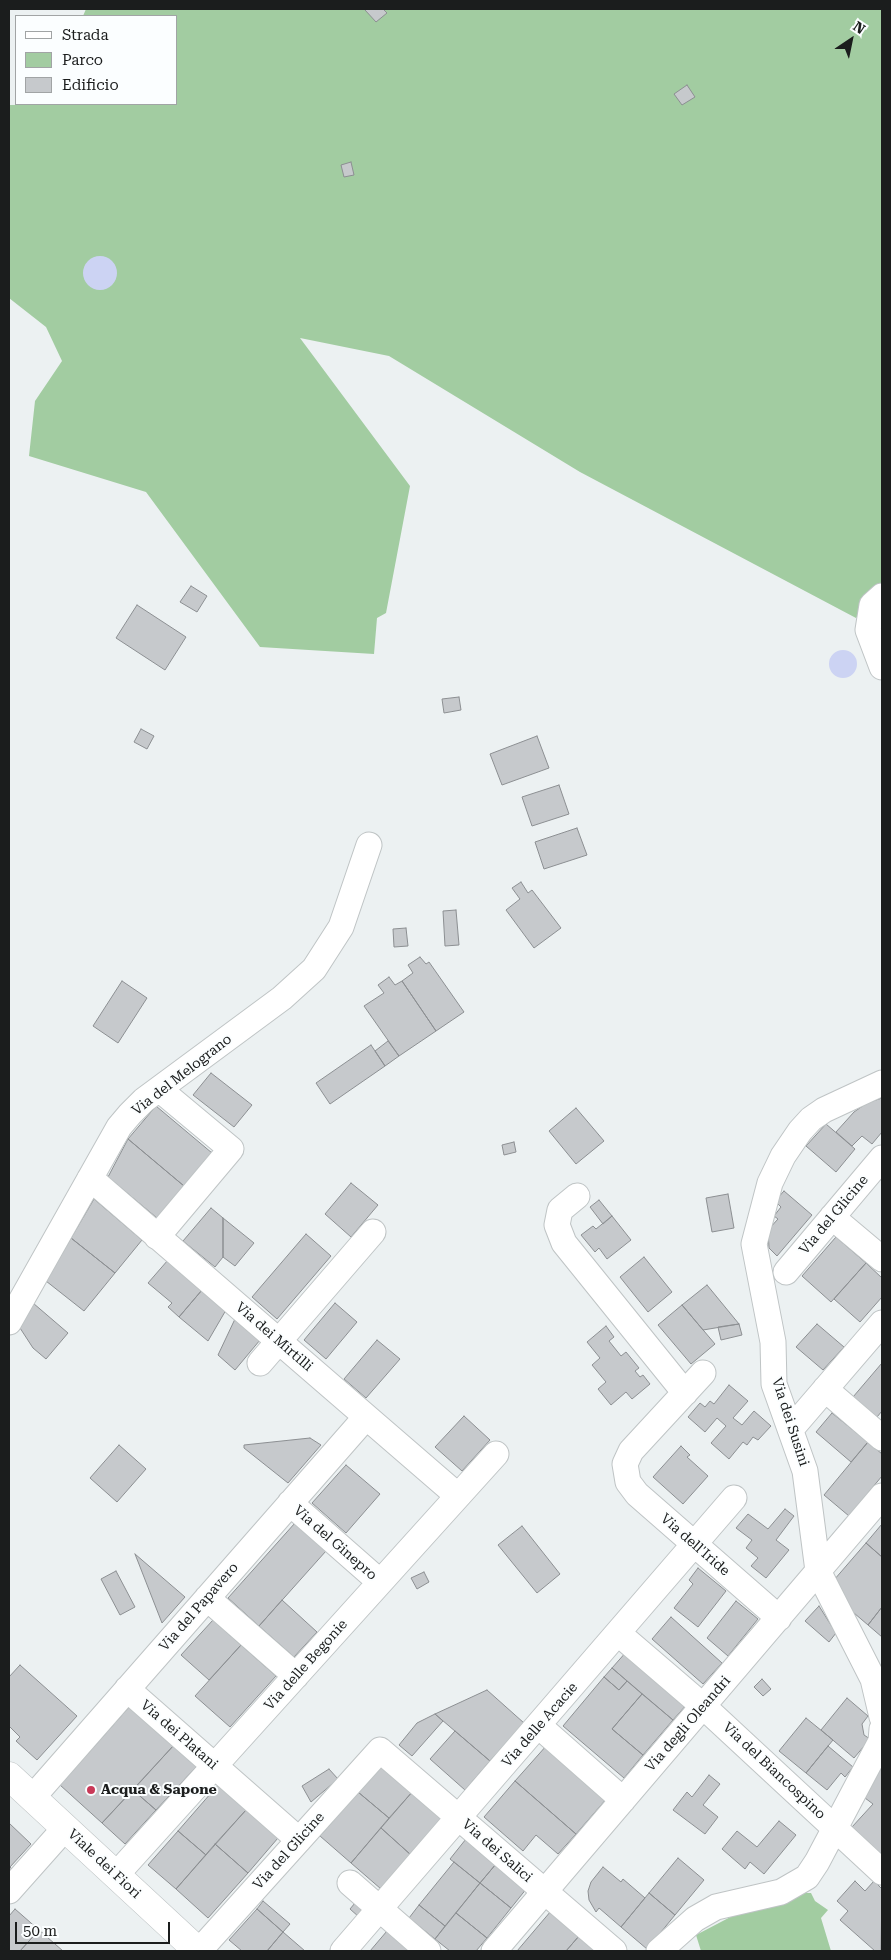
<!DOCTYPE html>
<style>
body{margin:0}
#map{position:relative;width:891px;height:1960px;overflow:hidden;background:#ecf1f2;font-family:"Roboto Serif",serif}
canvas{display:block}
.frame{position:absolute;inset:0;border:10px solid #1b1d1d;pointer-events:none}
.legend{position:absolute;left:15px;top:15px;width:162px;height:90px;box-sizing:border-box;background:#fbfeff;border:1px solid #a1a4a5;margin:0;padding:6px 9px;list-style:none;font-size:15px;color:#1b1d1d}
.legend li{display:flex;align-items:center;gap:10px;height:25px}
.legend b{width:25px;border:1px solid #a1a4a5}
.north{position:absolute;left:826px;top:15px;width:50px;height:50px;-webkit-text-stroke:4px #fbfeff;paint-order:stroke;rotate:34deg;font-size:14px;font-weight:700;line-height:20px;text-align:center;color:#1b1d1d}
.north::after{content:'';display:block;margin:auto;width:18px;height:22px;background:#1b1d1d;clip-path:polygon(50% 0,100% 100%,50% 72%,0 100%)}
.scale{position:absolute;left:15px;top:1922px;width:155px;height:22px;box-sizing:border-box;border:2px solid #1b1d1d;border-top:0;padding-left:6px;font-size:15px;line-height:18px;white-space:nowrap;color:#1b1d1d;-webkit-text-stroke:4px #fbfeff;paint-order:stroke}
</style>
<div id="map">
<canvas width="891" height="1960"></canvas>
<div class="frame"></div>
<ul class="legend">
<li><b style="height:6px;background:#fff"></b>Strada</li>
<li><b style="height:14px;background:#a2cca1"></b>Parco</li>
<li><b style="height:14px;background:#c6c9cc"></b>Edificio</li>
</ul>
<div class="north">N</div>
<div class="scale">50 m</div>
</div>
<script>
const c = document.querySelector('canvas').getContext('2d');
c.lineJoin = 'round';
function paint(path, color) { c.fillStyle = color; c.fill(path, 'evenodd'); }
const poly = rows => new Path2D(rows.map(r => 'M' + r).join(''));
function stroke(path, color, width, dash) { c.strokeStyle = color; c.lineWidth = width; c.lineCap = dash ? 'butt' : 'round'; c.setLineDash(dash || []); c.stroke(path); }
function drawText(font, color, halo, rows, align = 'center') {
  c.font = font + ' "Roboto Serif",serif'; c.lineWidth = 4; c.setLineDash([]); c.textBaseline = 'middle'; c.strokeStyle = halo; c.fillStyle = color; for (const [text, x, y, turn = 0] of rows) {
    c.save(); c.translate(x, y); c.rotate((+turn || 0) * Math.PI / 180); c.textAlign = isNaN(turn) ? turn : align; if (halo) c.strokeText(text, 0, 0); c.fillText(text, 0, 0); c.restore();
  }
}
paint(poly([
 [86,9,882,9,882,588,856,618,580,472,389,356,300,338,410,486,386,613,377,618,374,654,260,647,146,492,29,456,35,401,62,361,46,327,9,298,9,105,176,104,176,16,83,16],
 [803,1893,811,1893,815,1901,828,1910,821,1918,831,1951,701,1951,696,1935,740,1912]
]), '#a2cca1');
paint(poly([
 '83 273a17 17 0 1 1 34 0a17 17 0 1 1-34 0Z',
 '829 664a14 14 0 1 1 28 0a14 14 0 1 1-28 0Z'
]), '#ccd3f3');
const building = poly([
 [367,9,383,9,387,13,376,22,365,10,367,9],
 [687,85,695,97,682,105,674,94,687,85],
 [351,162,354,175,344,177,341,165,351,162],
 [191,586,207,596,197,612,180,602,191,586],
 [137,605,186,637,165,670,116,638,137,605],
 [459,697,461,710,444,713,442,699,459,697],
 [141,729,154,736,147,749,134,742,141,729],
 [537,736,549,768,502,785,490,754,537,736],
 [559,785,569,814,532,826,522,797,559,785],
 [577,828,587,855,544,869,535,842,577,828],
 [521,882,528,893,532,890,561,928,534,948,506,910,520,899,512,888,521,882],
 [456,910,459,945,445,946,443,911,456,910],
 [406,928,408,946,394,947,393,929,406,928],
 [420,957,426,964,429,962,464,1012,436,1031,402,981,413,973,408,965,420,957],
 [389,977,395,985,402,981,436,1031,399,1056,364,1006,384,993,378,985,389,977],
 [122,981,147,998,118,1043,93,1026,122,981],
 [388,1041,399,1056,385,1066,375,1051,388,1041],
 [371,1045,385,1066,330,1104,316,1083,371,1045],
 [211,1073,252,1105,234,1127,193,1095,211,1073],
 [882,1098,882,1132,872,1144,862,1136,852,1146,836,1132,854,1112,867,1103,882,1098],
 [156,1106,212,1153,184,1186,128,1139,156,1106],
 [576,1108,604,1141,576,1164,549,1131,576,1108],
 [826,1124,855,1149,836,1172,806,1146,826,1124],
 [128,1139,184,1186,157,1218,108,1177,128,1139],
 [514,1142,516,1152,504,1155,502,1145,514,1142],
 [351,1183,378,1205,351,1237,325,1214,351,1183],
 [784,1191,812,1215,777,1256,769,1248,768,1230,778,1219,774,1216,781,1207,775,1201,784,1191],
 [728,1194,734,1228,712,1232,706,1198,728,1194],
 [94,1199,142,1240,115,1273,71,1238,94,1199],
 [599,1200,612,1216,603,1224,590,1207,599,1200],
 [211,1208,223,1218,223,1257,215,1267,183,1241,211,1208],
 [612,1216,631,1240,607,1259,599,1248,595,1252,581,1235,593,1226,596,1229,612,1216],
 [223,1218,254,1243,235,1266,223,1257,223,1218],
 [306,1234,331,1256,277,1319,252,1297,306,1234],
 [836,1237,866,1263,831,1302,802,1276,836,1237],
 [71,1238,115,1273,84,1311,46,1281,71,1238],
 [644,1257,672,1292,648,1312,620,1277,644,1257],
 [168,1260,202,1290,179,1317,168,1307,172,1303,148,1283,168,1260],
 [866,1263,882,1278,882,1297,860,1322,834,1299,866,1263],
 [707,1285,739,1324,703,1330,682,1305,707,1285],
 [202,1290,226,1310,208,1341,179,1317,202,1290],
 [33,1303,68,1333,46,1359,33,1348,20,1328,33,1303],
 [335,1303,357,1322,326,1359,304,1340,335,1303],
 [682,1305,715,1344,691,1364,658,1325,682,1305],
 [235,1319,260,1340,235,1370,218,1355,235,1319],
 [739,1324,742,1335,721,1340,718,1327,739,1324],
 [817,1324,844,1347,823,1370,796,1347,817,1324],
 [606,1326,614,1337,609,1341,621,1356,626,1352,639,1368,635,1371,640,1377,643,1375,650,1384,632,1399,626,1392,611,1405,598,1389,606,1382,592,1365,600,1358,587,1342,606,1326],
 [377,1340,400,1359,366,1398,344,1379,377,1340],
 [882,1363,882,1411,877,1417,853,1397,882,1363],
 [729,1385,748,1401,733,1418,742,1425,754,1411,771,1426,758,1440,753,1437,747,1445,743,1442,729,1459,711,1443,726,1426,717,1418,705,1432,688,1417,700,1403,705,1407,710,1401,714,1404,729,1385],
 [832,1413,868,1442,851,1462,816,1432,832,1413],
 [464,1416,490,1440,462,1471,435,1447,464,1416],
 [310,1438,321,1445,288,1483,244,1448,244,1445,310,1438],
 [868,1442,882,1454,882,1476,849,1516,824,1495,868,1442],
 [119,1445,146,1469,117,1502,90,1478,119,1445],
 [681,1446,690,1455,687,1457,708,1476,683,1504,653,1477,681,1446],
 [346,1465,380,1494,346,1533,312,1503,346,1465],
 [785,1509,794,1516,776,1540,789,1550,766,1578,751,1566,758,1558,746,1548,752,1540,736,1528,748,1514,768,1529,785,1509],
 [295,1523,326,1551,259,1626,228,1598,295,1523],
 [882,1524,882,1557,866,1543,882,1524],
 [522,1526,560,1574,537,1593,498,1545,522,1526],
 [866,1543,882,1557,882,1607,868,1625,847,1607,834,1580,866,1543],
 [135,1554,185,1597,162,1623,135,1554],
 [698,1568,726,1591,698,1627,674,1608,693,1584,689,1580,698,1568],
 [116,1571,135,1607,120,1615,101,1579,116,1571],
 [424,1572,429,1582,417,1589,411,1578,424,1572],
 [282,1600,317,1632,294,1657,259,1626,282,1600],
 [736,1601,758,1619,728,1656,707,1638,736,1601],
 [819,1606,836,1633,829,1642,805,1621,819,1606],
 [882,1607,882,1637,868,1625,882,1607],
 [671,1617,722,1663,703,1684,652,1639,671,1617],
 [213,1620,241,1645,209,1680,181,1655,213,1620],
 [241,1645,276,1676,230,1727,195,1696,241,1645],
 [627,1651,688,1703,673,1720,612,1668,627,1651],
 [20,1665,77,1716,37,1760,16,1741,20,1737,9,1726,9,1677,20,1665],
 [612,1668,627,1681,619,1690,604,1677,612,1668],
 [604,1677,619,1690,627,1681,642,1694,612,1729,643,1755,624,1778,563,1726,604,1677],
 [762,1679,771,1689,763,1696,754,1687,762,1679],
 [487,1690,524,1723,490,1761,435,1714,487,1690],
 [642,1694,673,1720,643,1755,612,1729,642,1694],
 [847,1698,868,1716,862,1724,864,1735,870,1739,854,1758,821,1730,847,1698],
 [130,1706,174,1745,102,1823,60,1785,130,1706],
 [435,1714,443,1721,412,1756,399,1745,417,1723,435,1714],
 [806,1718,833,1740,806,1773,779,1751,806,1718],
 [455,1731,490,1761,465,1790,430,1759,455,1731],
 [174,1745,197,1766,156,1810,133,1790,174,1745],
 [547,1745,608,1797,576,1834,515,1781,547,1745],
 [828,1746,853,1767,845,1777,841,1773,827,1790,806,1773,828,1746],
 [882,1761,882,1856,852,1827,873,1804,865,1798,882,1761],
 [382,1764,413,1791,389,1818,358,1792,382,1764],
 [329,1769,338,1779,311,1802,302,1786,329,1769],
 [709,1775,720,1784,703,1805,718,1817,705,1834,673,1810,687,1792,692,1797,709,1775],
 [515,1781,576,1834,558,1854,536,1835,523,1851,484,1817,515,1781],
 [218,1785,246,1810,206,1855,178,1831,218,1785],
 [133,1790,156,1810,125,1844,102,1823,133,1790],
 [413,1791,443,1817,411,1855,381,1828,413,1791],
 [358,1792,389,1818,351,1863,320,1836,358,1792],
 [246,1810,278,1838,248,1873,215,1844,246,1810],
 [779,1821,796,1835,764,1874,750,1862,745,1869,722,1849,737,1831,757,1847,779,1821],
 [9,1823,31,1844,10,1867,16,1873,9,1880,9,1823],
 [381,1828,411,1855,381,1889,351,1863,381,1828],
 [178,1831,206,1855,176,1889,148,1865,178,1831],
 [466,1839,496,1864,480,1883,450,1859,466,1839],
 [215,1844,248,1873,208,1918,176,1889,215,1844],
 [678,1858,704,1880,675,1915,649,1893,678,1858],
 [454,1862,480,1883,445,1926,419,1905,454,1862],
 [496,1864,527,1888,511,1908,480,1883,496,1864],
 [603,1867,621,1882,623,1879,645,1898,621,1927,599,1908,596,1912,589,1900,588,1891,591,1882,603,1867],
 [855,1881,865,1891,874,1881,882,1889,881,1951,875,1951,840,1920,848,1911,837,1901,855,1881],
 [480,1883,511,1908,487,1938,456,1913,480,1883],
 [649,1893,675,1915,647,1949,621,1927,649,1893],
 [263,1901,290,1924,283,1932,257,1909,263,1901],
 [355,1903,364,1911,359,1917,350,1909,355,1903],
 [419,1905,445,1926,435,1939,409,1918,419,1905],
 [15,1909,39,1930,20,1951,9,1951,9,1916,15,1909],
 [257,1909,283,1932,267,1951,242,1951,229,1940,257,1909],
 [551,1911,579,1936,566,1951,517,1951,551,1911],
 [456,1913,487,1938,476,1951,450,1951,435,1939,456,1913],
 [39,1930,63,1951,20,1951,39,1930],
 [387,1931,409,1950,408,1951,370,1951,387,1931],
 [283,1932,305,1951,267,1951,283,1932],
 [579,1936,597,1951,566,1951,579,1936]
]);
paint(building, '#c6c9cc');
stroke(building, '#8c8f92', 1);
const minor = poly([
 [882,596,872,605,868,630,882,667],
 [882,1083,824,1110,811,1119,800,1131,783,1156,770,1183,754,1244,773,1342,774,1384,805,1471,818,1571,873,1679,882,1717],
 [90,1178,458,1496],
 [577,1196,560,1210,557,1225,564,1243,685,1393],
 [832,1217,882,1259],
 [157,1237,231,1149,159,1089],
 [786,1272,882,1158],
 [9,1322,119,1127,130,1114,144,1100,282,998,314,969,341,927,369,845],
 [260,1363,373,1232],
 [703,1373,631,1451,625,1464,628,1482,637,1494,779,1618],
 [825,1389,882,1438],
 [791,1429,882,1323],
 [290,1503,380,1582],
 [207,1598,296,1676],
 [619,1634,703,1706,882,1872],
 [127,1689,299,1840],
 [539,1726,623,1800],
 [32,1798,366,1417],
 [116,1875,496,1454],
 [350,1883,428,1951],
 [9,1891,65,1828],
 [199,1951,380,1750,614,1951],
 [343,1951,734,1498],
 [494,1951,882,1496],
 [659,1951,695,1919,716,1907,781,1892,807,1877,817,1862,881,1741,882,1729]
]);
const tertiary = poly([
 [9,1776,198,1951]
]);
stroke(minor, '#bfc4c5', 27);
stroke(tertiary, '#bfc4c5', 29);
stroke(minor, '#fff', 25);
stroke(tertiary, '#fff', 28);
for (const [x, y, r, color] of [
 [91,1790,5,"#c93958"]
]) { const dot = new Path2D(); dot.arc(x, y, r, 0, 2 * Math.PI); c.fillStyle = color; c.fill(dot); stroke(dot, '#fbfeff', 2); }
drawText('14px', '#1b1d1d', '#fbfeff', [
 ["Via del Melograno",182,1075,-38],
 ["Via del Glicine",834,1215,-50],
 ["Via dei Mirtilli",274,1337,41],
 ["Via dei Susini",790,1422,72],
 ["Via del Ginepro",335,1543,41],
 ["Via dell'Iride",695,1545,41],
 ["Via del Papavero",199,1607,-49],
 ["Via delle Begonie",306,1665,-48],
 ["Via degli Oleandri",688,1724,-49],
 ["Via delle Acacie",540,1725,-49],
 ["Via dei Platani",179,1735,41],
 ["Via del Biancospino",774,1771,43],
 ["Via del Glicine",289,1851,-48],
 ["Via dei Salici",497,1851,41],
 ["Viale dei Fiori",104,1864,43]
]);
drawText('bold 14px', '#1b1d1d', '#fbfeff', [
 ["Acqua & Sapone",101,1790]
], 'left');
</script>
